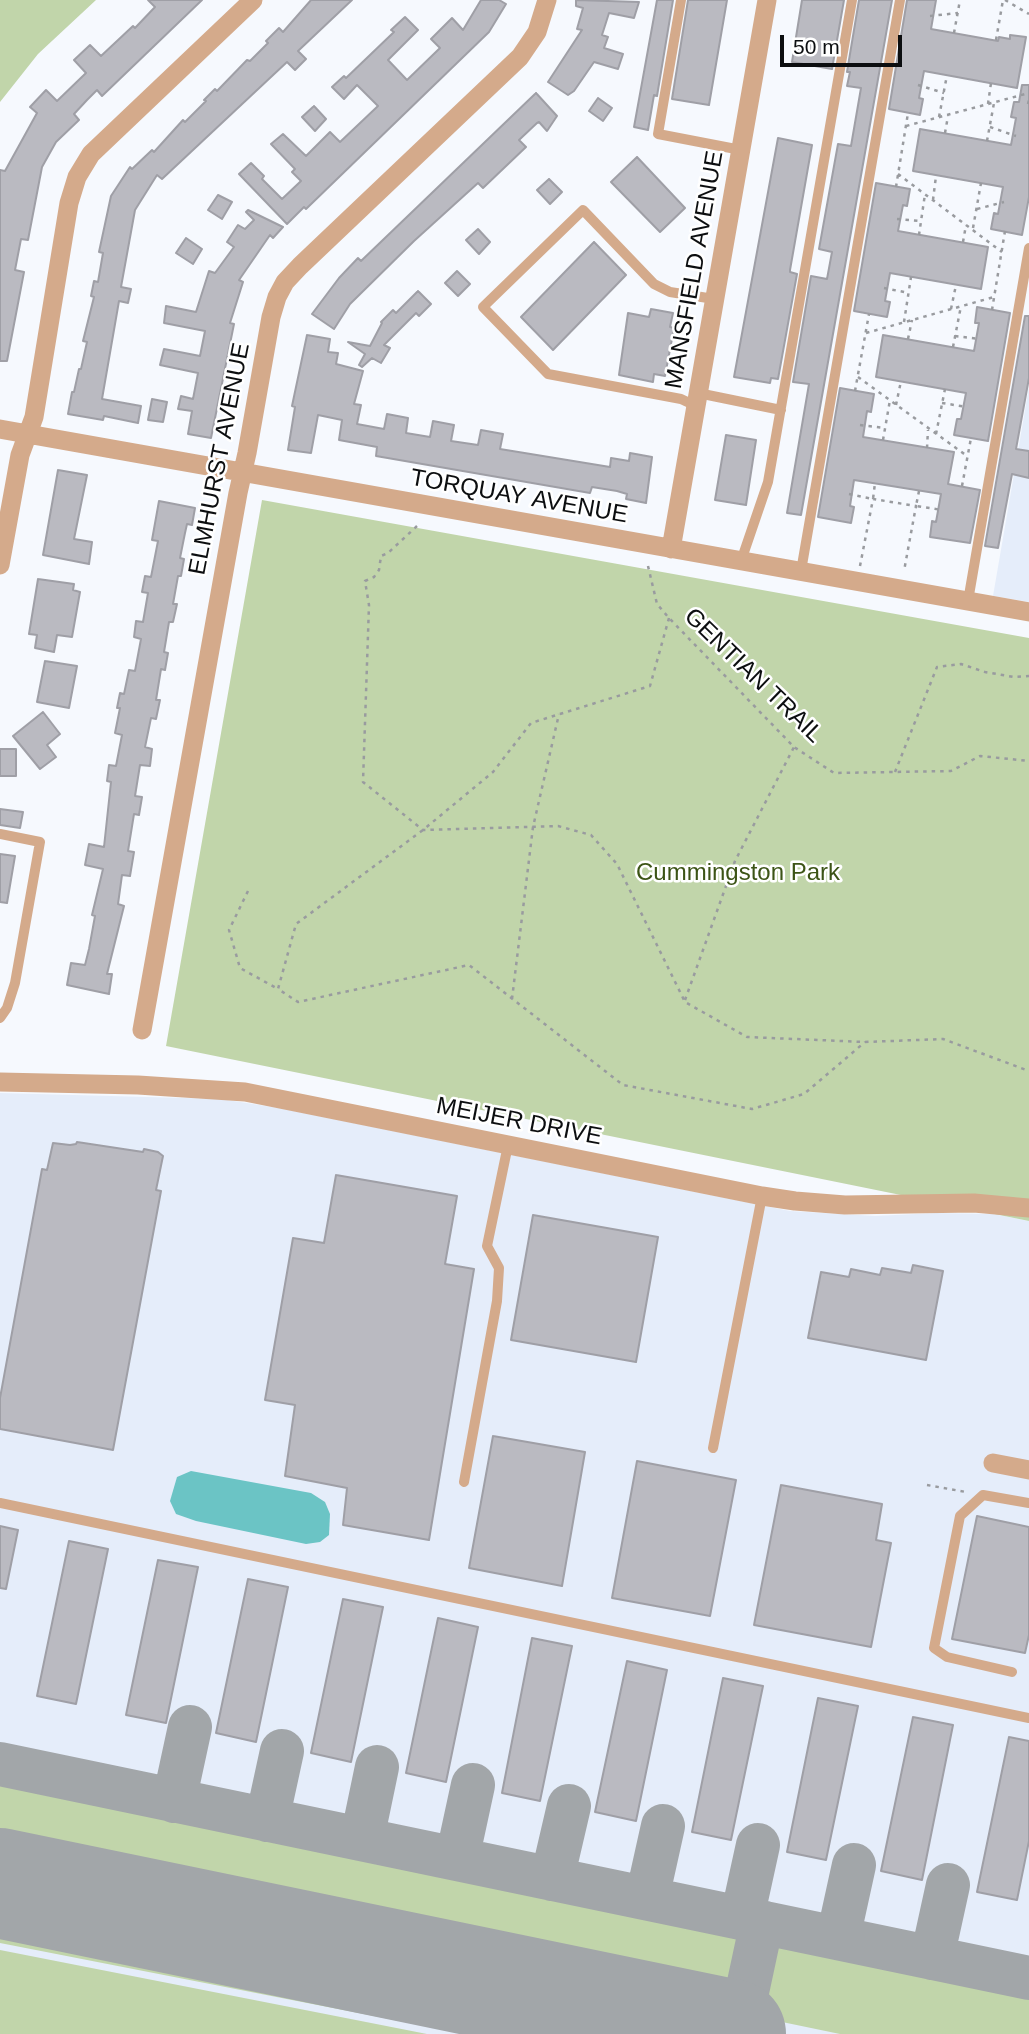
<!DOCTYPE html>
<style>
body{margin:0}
#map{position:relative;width:1029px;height:2034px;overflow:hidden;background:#f6f9fe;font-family:Arial,sans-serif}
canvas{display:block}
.scale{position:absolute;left:780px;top:35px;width:122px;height:32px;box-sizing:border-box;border:4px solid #0c0e10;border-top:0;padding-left:9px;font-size:21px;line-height:24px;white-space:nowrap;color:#0c0e10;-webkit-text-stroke:5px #fff;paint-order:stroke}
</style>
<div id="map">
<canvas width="1029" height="2034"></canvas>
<div class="scale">50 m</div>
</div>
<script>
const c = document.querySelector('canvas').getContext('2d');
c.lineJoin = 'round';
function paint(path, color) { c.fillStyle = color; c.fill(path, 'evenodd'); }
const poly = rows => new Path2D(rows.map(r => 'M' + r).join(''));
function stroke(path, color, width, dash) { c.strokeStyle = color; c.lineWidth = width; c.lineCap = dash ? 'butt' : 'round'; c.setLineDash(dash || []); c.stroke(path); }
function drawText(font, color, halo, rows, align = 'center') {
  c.font = font + ' Arial,sans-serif'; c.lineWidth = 5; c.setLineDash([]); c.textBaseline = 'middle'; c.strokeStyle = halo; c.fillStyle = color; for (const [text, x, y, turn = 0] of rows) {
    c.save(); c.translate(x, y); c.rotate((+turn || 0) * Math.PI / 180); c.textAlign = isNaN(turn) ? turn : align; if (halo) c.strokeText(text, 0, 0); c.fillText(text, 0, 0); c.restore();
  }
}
paint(poly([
 [1029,387,1029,602,993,596],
 [0,1093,221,1099,279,1108,790,1211,875,1216,936,1213,994,1214,1029,1221,1029,2034,0,2034]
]), '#e5edfa');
paint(poly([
 [0,0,96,0,38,54,0,102],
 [262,500,1029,638,1029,1221,166,1046],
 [0,1774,703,1920,742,1935,740,1981,728,2011,0,1860],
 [0,1911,596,2034,466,2034,0,1943],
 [774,1941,813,1943,1029,1988,1029,2034,840,2034,758,2017,759,1980],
 [0,1950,427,2034,0,2034]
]), '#c1d5aa');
paint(poly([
 [191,1471,311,1493,325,1502,330,1514,329,1535,320,1542,306,1544,196,1521,176,1514,170,1501,177,1477]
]), '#6bc4c5');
stroke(poly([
 [0,1764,1029,1978],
 [174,1801,190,1727],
 [267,1820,282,1751],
 [362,1839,377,1767],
 [457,1859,473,1785],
 [552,1879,569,1806],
 [647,1898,663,1826],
 [742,1918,758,1845],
 [838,1938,854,1865],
 [932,1958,948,1885],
 [738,2034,762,1922]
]), '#a2a6a9', 44);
stroke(poly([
 [0,1883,731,2034]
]), '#a2a6a9', 110);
const building = poly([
 [148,0,202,0,102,96,97,90,87,100,74,114,79,120,56,142,42,167,28,240,21,239,15,270,24,272,7,361,0,361,0,170,5,171,37,113,30,107,46,90,57,101,86,73,74,60,90,45,101,56,133,26,135,28,155,7,148,0],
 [311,0,352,0,298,51,306,59,295,70,287,62,162,179,157,175,135,210,121,287,131,289,128,303,119,301,102,399,141,406,138,423,104,416,103,420,68,414,72,392,74,392,79,369,81,369,87,342,83,341,94,297,91,296,94,281,98,282,103,253,99,252,111,196,130,167,132,169,152,150,154,152,183,120,185,122,206,101,204,100,215,89,217,91,247,60,250,61,268,43,266,41,279,28,283,32,311,0],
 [481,0,499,0,506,4,489,32,306,209,304,207,287,224,239,174,251,163,264,176,262,179,282,199,301,181,292,172,295,169,271,144,283,134,306,156,330,132,340,142,378,106,357,85,344,99,332,87,344,76,346,78,394,32,391,30,405,17,418,30,388,60,407,80,440,48,431,39,452,18,463,30,481,0],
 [576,0,639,2,634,18,609,13,602,35,608,37,604,48,623,54,618,69,594,62,574,91,568,95,548,82,582,30,577,29,583,8,576,6,576,0],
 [657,0,673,0,657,96,654,95,648,130,634,127,657,0],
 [688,0,727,0,709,105,672,99,688,0],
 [802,0,844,0,832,69,792,62,802,0],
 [859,0,892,0,801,515,787,513,809,384,793,382,811,276,827,279,832,252,819,249,838,144,851,146,861,88,847,86,850,72,847,72,859,0],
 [907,0,936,0,931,29,998,41,999,37,1010,39,1010,35,1026,37,1017,88,924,71,919,98,923,99,920,115,889,109,907,0],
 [1022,85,1029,85,1029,197,1022,235,991,229,994,213,998,214,1003,187,913,171,920,129,1011,145,1016,118,1011,117,1014,102,1019,102,1022,85],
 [536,93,557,116,547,131,539,122,537,123,519,140,526,147,483,188,478,183,414,241,350,304,334,329,312,314,339,278,358,258,361,261,536,93],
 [598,98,612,108,603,121,589,111,598,98],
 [314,106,326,119,315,131,302,117,314,106],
 [778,138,812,145,790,270,790,272,797,274,778,379,771,378,770,383,734,377,778,138],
 [637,157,685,208,660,232,611,182,637,157],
 [549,179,562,192,550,204,537,190,549,179],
 [876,183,910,189,907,206,903,205,898,231,988,247,981,289,890,273,885,301,890,302,887,317,854,311,876,183],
 [218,195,232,202,222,219,208,210,218,195],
 [248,210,283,227,273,238,270,235,239,280,243,282,230,323,234,324,211,438,188,434,192,411,178,409,181,396,193,399,198,373,160,365,164,349,200,356,205,331,164,323,166,306,196,312,209,271,215,273,234,247,227,242,238,225,245,229,254,220,246,212,248,210],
 [478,229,490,242,479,254,466,240,478,229],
 [186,238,202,249,193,264,176,253,186,238],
 [594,242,626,275,553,350,521,317,594,242],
 [457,271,470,284,458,296,445,283,457,271],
 [418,291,431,304,419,316,416,313,384,345,390,348,381,363,372,358,362,367,359,365,365,354,348,342,370,346,382,323,381,322,393,310,396,313,418,291],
 [977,307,1010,313,988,441,954,435,957,419,961,419,966,393,876,377,883,335,974,351,979,323,975,323,977,307],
 [651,309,673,313,670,327,674,328,665,376,654,374,653,382,619,375,628,313,649,317,651,309],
 [1025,316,1029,316,1029,378,1016,449,1029,451,1029,478,1012,474,998,548,985,546,1025,316],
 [307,335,330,339,328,352,338,353,336,364,363,371,354,404,361,405,357,424,384,429,387,414,408,418,406,433,430,437,433,421,454,425,451,441,478,445,481,430,503,434,500,449,610,467,611,458,629,461,630,453,652,457,646,503,626,499,627,494,617,491,592,487,590,493,376,456,377,447,339,440,342,420,318,415,311,453,288,450,295,407,292,406,307,335],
 [840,388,874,394,871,412,867,411,863,437,954,452,948,484,980,490,970,543,930,537,932,521,936,522,941,494,854,480,850,506,854,507,851,523,818,517,840,388],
 [152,399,167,402,163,422,148,420,152,399],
 [726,435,756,440,746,505,715,500,726,435],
 [58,470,87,475,74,539,92,542,89,564,43,555,58,470],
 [159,501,195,508,192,525,187,524,185,533,180,558,184,559,181,576,178,576,173,604,177,604,173,622,169,622,164,652,168,653,165,670,161,669,156,700,160,700,156,719,151,718,145,747,152,749,150,766,140,765,135,796,142,797,139,815,134,814,128,851,134,852,130,876,122,875,118,904,124,906,107,974,112,974,109,994,67,985,71,963,85,965,89,949,95,916,92,915,103,869,85,865,89,844,104,847,111,782,107,781,109,765,116,766,122,735,115,733,120,708,117,708,120,693,124,694,129,670,135,671,141,639,134,637,136,621,143,622,148,593,142,592,145,576,151,577,158,541,152,540,159,501],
 [38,579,74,584,73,590,80,592,72,637,57,635,54,652,35,648,37,635,29,634,38,579],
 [45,661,77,666,69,708,37,702,45,661],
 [43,712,60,734,47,745,56,757,40,769,13,736,43,712],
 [0,749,16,749,16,776,0,776,0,749],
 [0,809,23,812,20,828,0,825,0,809],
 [0,854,15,856,7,903,0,902,0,854],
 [77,1142,143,1152,144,1149,158,1152,163,1156,156,1190,161,1191,113,1450,0,1429,0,1398,42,1169,47,1170,53,1143,70,1145,76,1144,77,1142],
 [336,1175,457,1196,445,1264,474,1269,429,1540,343,1525,347,1488,285,1476,295,1405,265,1400,293,1238,324,1243,336,1175],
 [533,1215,658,1237,636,1362,511,1340,533,1215],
 [913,1265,943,1271,926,1360,808,1338,821,1272,849,1277,851,1269,880,1275,882,1268,911,1273,913,1265],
 [493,1436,585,1452,562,1586,469,1568,493,1436],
 [637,1461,736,1480,710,1616,612,1598,637,1461],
 [781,1485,882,1504,876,1540,891,1543,871,1647,754,1625,781,1485],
 [977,1516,1029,1527,1029,1635,1025,1653,952,1639,977,1516],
 [0,1526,18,1530,6,1589,0,1588,0,1526],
 [69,1541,108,1549,76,1704,37,1696,69,1541],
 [158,1560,198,1567,166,1723,126,1715,158,1560],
 [248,1579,288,1587,256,1742,216,1733,248,1579],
 [343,1599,383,1607,351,1762,311,1753,343,1599],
 [438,1618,478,1627,446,1782,406,1773,438,1618],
 [532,1638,572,1646,540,1801,502,1793,532,1638],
 [627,1661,667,1670,636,1821,595,1812,627,1661],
 [723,1678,763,1686,731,1840,692,1832,723,1678],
 [818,1698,858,1706,826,1860,787,1852,818,1698],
 [913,1717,953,1725,922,1880,881,1871,913,1717],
 [1009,1737,1029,1741,1029,1841,1017,1900,977,1892,1009,1737]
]);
paint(building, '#babac1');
stroke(building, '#9f9fa6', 2);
stroke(poly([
 [1005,0,1029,14],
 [930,16,958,13],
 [954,33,960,0],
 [996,40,1003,0],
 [918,85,944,93],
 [988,104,991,83],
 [1028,104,1029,100],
 [939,117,947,75],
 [906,126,1029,93],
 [990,127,1016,136],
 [945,133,948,116],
 [987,141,994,103],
 [898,174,1002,252],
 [896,187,908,113],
 [933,200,936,176],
 [977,209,1004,202],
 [897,219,921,221],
 [973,228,981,183],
 [919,235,925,194],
 [963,242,966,225],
 [884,288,909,293],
 [951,309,956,285],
 [992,310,1005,231],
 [904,322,911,277],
 [866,333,994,297],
 [955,336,980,339],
 [908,339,912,320],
 [953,347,961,306],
 [858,377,967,456],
 [855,391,869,314],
 [942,403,967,407],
 [896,405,901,381],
 [860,425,885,428],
 [936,434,945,389],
 [883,440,890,400],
 [927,448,928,430],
 [962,486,971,438],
 [919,491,916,506,942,510],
 [849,494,873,499,875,483],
 [417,526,388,553,381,556,379,570,374,577,365,581,369,605,363,782,423,830,558,826,591,835,617,864,685,1002,747,1037,865,1042,943,1039,1029,1071],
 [648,566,657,604,669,618,794,747,834,773,951,771,980,756,1029,761],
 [860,566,873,499,916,506,904,571],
 [669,618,650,686,531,723,493,772,423,830,296,924,278,989,298,1002,469,965,623,1085,752,1109,804,1094,865,1042],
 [895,772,937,667,961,664,985,672,1014,677,1029,676],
 [248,891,229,930,240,968,278,989],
 [512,999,533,827,559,714],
 [685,1000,735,861,794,747],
 [927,1485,966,1492]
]), '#999b9f', 2.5, [3.5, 5]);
stroke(poly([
 [681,0,658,134,741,150],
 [698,393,781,410],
 [696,406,681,399,548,374,483,307,583,210,654,284,670,292,714,299],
 [741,561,768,482,852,0],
 [801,571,900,0],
 [968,601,1029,248],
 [0,834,40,842,15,983,7,1008,0,1018],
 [713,1448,762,1196],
 [464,1482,497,1301,499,1268,487,1246,508,1145],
 [0,1503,1029,1718],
 [1012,1672,947,1657,934,1648,960,1516,983,1495,1029,1503]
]), '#d4aa8b', 10);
stroke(poly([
 [0,429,1029,612],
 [671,549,767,0],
 [0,565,20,455,34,417,69,203,77,177,91,154,253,0],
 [142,1030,238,493,247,453,271,317,277,297,285,282,300,266,520,57,537,32,547,0],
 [0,1082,138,1085,245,1092,762,1196,795,1201,845,1205,974,1203,1029,1208],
 [993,1463,1029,1470]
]), '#d4aa8b', 19);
drawText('24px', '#0c0e10', '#fff', [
 ["MANSFIELD AVENUE",695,270,-80],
 ["ELMHURST AVENUE",220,459,-79],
 ["TORQUAY AVENUE",519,497,10],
 ["GENTIAN TRAIL",753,676,44],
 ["MEIJER DRIVE",519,1122,11]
]);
drawText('24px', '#3c5416', '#fff', [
 ["Cummingston Park",738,873]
]);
</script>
